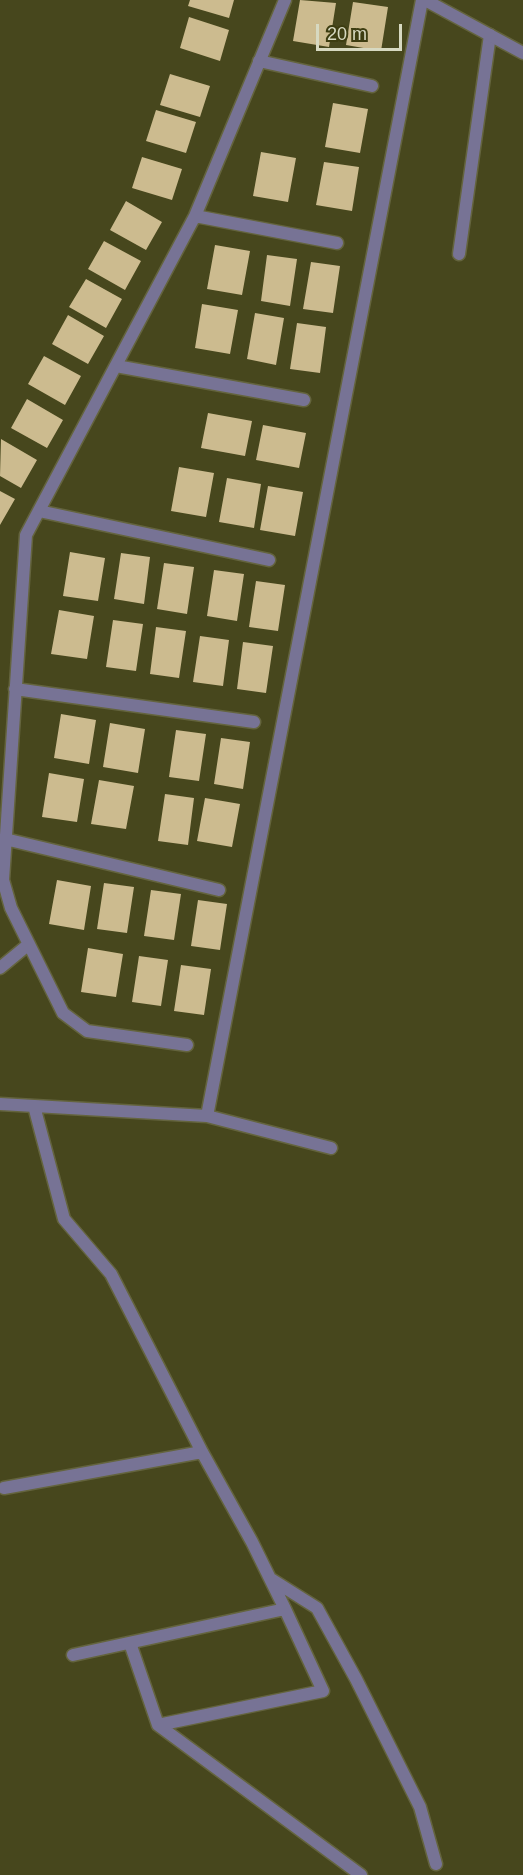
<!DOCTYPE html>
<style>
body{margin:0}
#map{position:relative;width:523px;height:1875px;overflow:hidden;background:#47471d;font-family:Arial,sans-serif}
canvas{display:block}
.scale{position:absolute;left:316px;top:24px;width:86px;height:27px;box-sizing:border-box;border:3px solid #d7d9c1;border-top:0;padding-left:8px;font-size:18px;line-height:21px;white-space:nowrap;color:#d7d9c1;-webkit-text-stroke:4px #3d3d11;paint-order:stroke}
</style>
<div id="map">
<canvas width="523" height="1875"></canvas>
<div class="scale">20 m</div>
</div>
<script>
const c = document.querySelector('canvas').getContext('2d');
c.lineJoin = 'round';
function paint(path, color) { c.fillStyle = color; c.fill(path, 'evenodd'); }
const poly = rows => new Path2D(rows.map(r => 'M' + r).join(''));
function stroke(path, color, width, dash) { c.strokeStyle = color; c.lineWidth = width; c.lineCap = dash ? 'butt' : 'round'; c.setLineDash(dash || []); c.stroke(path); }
paint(poly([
 [190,0,234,0,229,18,188,6],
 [300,0,336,3,329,47,293,41],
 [353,2,388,7,381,51,346,45],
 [189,17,229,30,220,61,180,48],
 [170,74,210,86,200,117,160,105],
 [333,103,368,109,360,153,325,147],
 [156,110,196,122,186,153,146,141],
 [261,152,296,158,288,202,253,196],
 [142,157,182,169,172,200,132,188],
 [324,162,359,167,352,211,316,205],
 [126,201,162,222,146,250,110,230],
 [104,241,141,261,125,290,88,269],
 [215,245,250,251,242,295,207,289],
 [267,255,297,259,290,306,261,301],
 [311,262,340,266,333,313,303,309],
 [86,279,122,299,106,328,69,307],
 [202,304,238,310,230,354,195,348],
 [255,313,284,318,276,365,247,359],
 [68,315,104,336,88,364,52,344],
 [297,323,326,327,320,373,290,369],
 [44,356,81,376,65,405,28,384],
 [27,399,63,420,47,448,11,428],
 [208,413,252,421,245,456,201,448],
 [263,425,306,433,299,468,256,460],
 [1,439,37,460,21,488,0,476],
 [179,467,214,473,206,517,171,511],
 [227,478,261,484,254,528,219,522],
 [268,486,303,492,295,536,260,530],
 [0,491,15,499,0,525],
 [70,552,105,558,98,601,63,596],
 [121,553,150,557,144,604,114,599],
 [164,563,194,567,187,614,157,609],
 [214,570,244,574,237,621,207,616],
 [256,581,285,585,278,631,249,627],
 [59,610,94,616,87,659,51,654],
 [113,620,143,624,136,671,106,667],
 [156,627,186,631,179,678,150,674],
 [200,636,229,640,223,686,193,682],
 [243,642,273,646,266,693,237,689],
 [61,714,96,720,89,764,54,758],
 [110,723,145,729,138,773,103,767],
 [176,730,206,734,199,781,169,777],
 [221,738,250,742,243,789,214,784],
 [49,773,84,779,77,822,42,817],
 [99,780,134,786,126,829,91,824],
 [165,794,194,798,188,845,158,841],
 [205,798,240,804,232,847,197,841],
 [57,880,91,886,84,930,49,924],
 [104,883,134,887,127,933,97,929],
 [151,890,181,894,174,940,144,936],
 [198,900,227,904,220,950,191,946],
 [88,948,123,954,116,997,81,992],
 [139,956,168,960,161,1006,132,1002],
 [181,965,211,969,204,1015,174,1011]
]), '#ccbb8f');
const service = poly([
 [459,254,490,35]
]);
const minor = poly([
 [425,0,523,53],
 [259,61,372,86],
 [195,216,337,243],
 [116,366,304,400],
 [39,511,269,560],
 [15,689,254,722],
 [5,839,219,890],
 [0,968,29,944],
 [187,1045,87,1031,63,1013,11,908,3,880,26,535,195,216,285,0],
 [0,1104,207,1116,331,1148],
 [34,1106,64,1219,111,1274,202,1452,252,1542,285,1609,73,1655],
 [207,1116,422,0],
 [4,1488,202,1452],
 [271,1579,317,1608,356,1679,420,1807,436,1864],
 [130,1643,158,1725,361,1875],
 [158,1725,323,1691,285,1609]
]);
stroke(service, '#64643e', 15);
stroke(minor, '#64643e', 15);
stroke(service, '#777395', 12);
stroke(minor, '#777395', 12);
</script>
